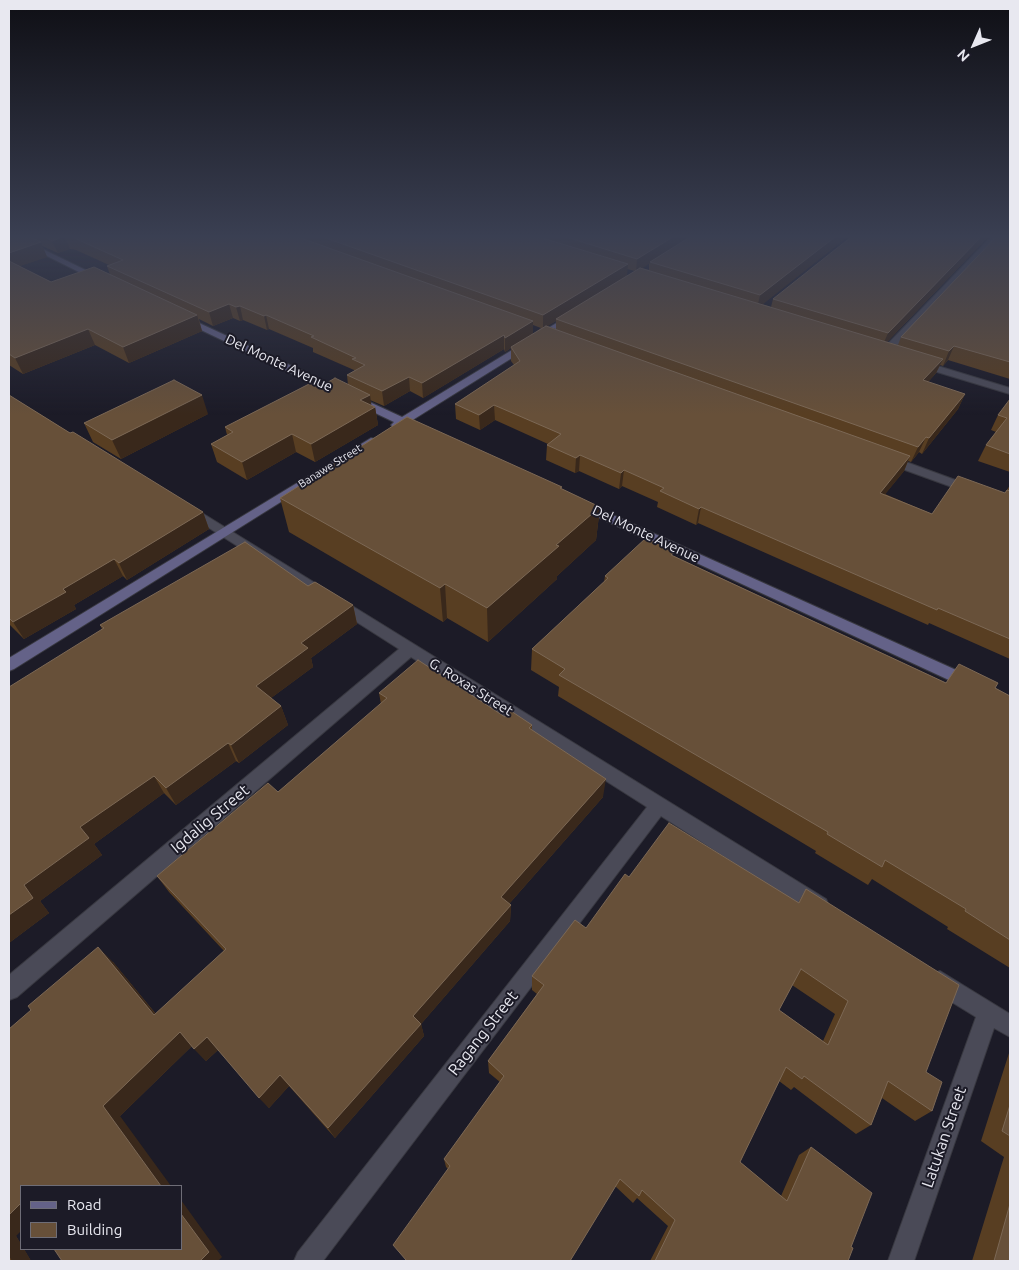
<!DOCTYPE html>
<style>
body{margin:0}
#map{position:relative;width:1019px;height:1270px;overflow:hidden;background:#1c1b27;font-family:Ubuntu,sans-serif}
canvas{display:block}
.frame{position:absolute;inset:0;border:10px solid #e8e8f0;pointer-events:none}
.legend{position:absolute;left:20px;top:1185px;width:162px;height:65px;box-sizing:border-box;background:#1c1b27;border:1px solid #6e6d77;margin:0;padding:6px 9px;list-style:none;font-size:15px;color:#e8e8f0}
.legend li{display:flex;align-items:center;gap:10px;height:25px}
.legend b{width:25px;border:1px solid #6e6d77}
.north{position:absolute;left:949px;top:20px;width:50px;height:50px;-webkit-text-stroke:4px #1c1b27;paint-order:stroke;rotate:226deg;font-size:14px;font-weight:700;line-height:20px;text-align:center;color:#e8e8f0}
.north::after{content:'';display:block;margin:auto;width:18px;height:22px;background:#e8e8f0;clip-path:polygon(50% 0,100% 100%,50% 72%,0 100%)}
</style>
<div id="map">
<canvas width="1019" height="1270"></canvas>
<div class="frame"></div>
<ul class="legend">
<li><b style="height:6px;background:#646288"></b>Road</li>
<li><b style="height:14px;background:#675039"></b>Building</li>
</ul>
<div class="north">N</div>
</div>
<script>
const c = document.querySelector('canvas').getContext('2d');
c.lineJoin = 'round';
const poly = rows => new Path2D(rows.map(r => 'M' + r).join(''));
function stroke(path, color, width, dash) { c.strokeStyle = color; c.lineWidth = width; c.lineCap = dash ? 'butt' : 'round'; c.setLineDash(dash || []); c.stroke(path); }
function paint(path, color) { c.fillStyle = color; c.fill(path, 'evenodd'); }
function drawText(font, color, halo, rows, align = 'center') {
  c.font = font + ' Ubuntu,sans-serif'; c.lineWidth = 4; c.setLineDash([]); c.textBaseline = 'middle'; c.strokeStyle = halo; c.fillStyle = color; for (const [text, x, y, turn = 0] of rows) {
    c.save(); c.translate(x, y); c.rotate((+turn || 0) * Math.PI / 180); c.textAlign = isNaN(turn) ? turn : align; if (halo) c.strokeText(text, 0, 0); c.fillText(text, 0, 0); c.restore();
  }
}
const street = poly([
 [991,237,1000,237,889,355,881,355,881,351,991,237],
 [918,360,1010,388,1010,394,914,365,914,361,918,360],
 [887,455,1010,500,1010,508,883,462,881,459,887,455],
 [189,505,826,899,829,906,826,913,819,916,812,913,661,816,323,1261,294,1261,298,1252,647,807,411,657,17,997,9,1000,9,975,399,649,184,512,183,509,189,505],
 [940,971,1010,1014,1010,1037,994,1028,914,1261,888,1261,976,1017,932,990,929,982,932,974,940,971]
]);
const secondary = poly([
 [9,237,18,237,106,280,99,282,9,237],
 [573,313,576,314,576,318,411,421,424,429,418,432,403,426,393,427,391,425,394,422,178,319,180,317,186,317,402,417,573,313],
 [371,438,375,439,377,441,375,443,14,669,9,671,9,658,371,438],
 [582,501,976,679,978,683,976,687,970,689,964,687,578,508,576,505,578,502,582,501]
]);
stroke(street, '#383840', 2);
stroke(secondary, '#383840', 2);
paint(street, '#4a4a57');
paint(secondary, '#646288');
paint(poly([
 [9,237,847,237,762,304,771,307,773,299,988,237,887,342,898,345,901,337,1010,237,1010,379,948,360,943,366,940,365,936,373,928,382,965,394,958,409,922,454,919,452,911,462,908,461,904,471,885,494,932,514,1005,493,1010,485,1010,659,929,623,928,625,698,523,696,525,657,507,658,502,622,486,619,489,579,471,575,473,546,460,547,445,548,444,495,420,480,430,456,419,455,404,514,365,511,361,511,348,505,352,504,349,423,398,410,391,384,406,370,400,371,405,375,407,378,425,315,462,296,452,247,480,217,462,211,444,227,435,225,427,320,387,348,385,347,375,354,371,354,370,313,352,313,348,269,329,267,330,243,320,240,321,233,318,213,326,199,319,202,331,129,363,95,345,23,374,9,365],
 [42,246,58,253,70,249,76,250,109,265,107,266,110,275,51,282,19,266,47,257],
 [649,263,649,270,642,268],
 [627,269,635,271,627,276],
 [556,321,556,329,547,326],
 [533,325,541,328,533,334],
 [9,395,70,433,203,512,209,529,127,580,123,576,74,605,76,609,24,639,9,624],
 [1010,399,1010,472,978,461,986,445,996,432,991,430,998,415],
 [208,414,121,459,93,442,84,423],
 [561,489,600,507,596,540,557,576,557,579,488,642,447,618,443,622,289,532,280,498],
 [674,556,946,683,995,688,1010,696,1010,968,947,929,948,927,872,879,868,885,815,853,816,851,558,696,559,687,531,670,532,649,604,582,605,576],
 [308,586,353,605,357,624,311,658,313,667,271,698,281,706,288,725,239,763,236,761,176,805,164,793,94,844,102,855,40,901,49,913,9,943,102,629,100,625],
 [379,693,505,717,532,725,532,730,603,797,509,904,511,905,510,921,421,1024,424,1036,335,1138,289,1086,269,1108,218,1050,206,1061,192,1046,120,1116,21,1186,16,1236,31,1261,9,1261,9,1029,113,962,156,1014,224,951,169,892,157,876,278,792,381,704],
 [629,877,798,903,806,889,926,1072,932,1111,915,1121,882,1098,871,1125,856,1134,794,1087,791,1090,779,1081,740,1162,781,1196,799,1155,811,1147,851,1247,848,1261,650,1261,668,1226,637,1198,633,1203,615,1186,570,1261,405,1261,448,1169,446,1167,444,1159,500,1082,489,1073,488,1061,537,994,532,990,532,976,586,928],
 [792,985,835,1014,823,1041,779,1010],
 [1010,1050,1010,1261,972,1261,1004,1157,981,1141]
]), '#583e22');
paint(poly([
 [62,237,65,237,70,249,58,253,52,241],
 [673,237,692,237,636,272,637,259],
 [835,237,847,237,757,309,760,295],
 [981,237,988,237,882,347,888,333],
 [41,242,47,257,9,270,9,253],
 [628,264,627,277,556,319,556,321,543,329,543,315],
 [229,304,233,318,213,326,209,312],
 [240,306,243,320,240,321,236,307],
 [197,315,202,331,129,363,123,347],
 [266,315,269,329,267,330,264,316],
 [533,321,533,335,511,347,511,348,505,352,505,338],
 [88,329,95,345,23,374,15,358],
 [504,335,504,349,423,398,422,383],
 [954,346,948,360,943,366,949,351],
 [943,359,936,373,917,395,923,380],
 [409,377,410,391,384,406,382,391],
 [965,394,958,409,922,454,929,438],
 [202,395,208,414,121,459,112,440],
 [370,395,372,409,375,407,378,425,315,462,311,444,360,400],
 [494,405,495,420,480,430,479,415],
 [292,434,296,452,247,480,242,462],
 [926,437,919,452,911,462,918,447],
 [580,455,579,471,575,473,576,458],
 [910,456,904,471,874,508,880,493],
 [624,470,622,486,619,489,621,473],
 [600,507,596,540,557,576,557,579,488,642,487,608,556,545],
 [701,507,698,523,696,525,699,509],
 [203,512,209,529,127,580,119,563],
 [114,559,123,576,74,605,76,609,24,639,13,622,63,589],
 [445,584,447,618,443,622,440,588],
 [353,605,357,624,311,658,313,667,263,704,256,686,301,643],
 [281,706,288,725,239,763,231,745],
 [228,743,236,761,176,805,166,788],
 [154,776,164,793,94,844,102,855,40,901,49,913,9,943,9,915,24,885,80,827],
 [606,779,603,797,501,913,501,897],
 [511,905,510,921,421,1024,424,1036,335,1138,328,1128,413,1016],
 [98,947,113,962,167,1028,154,1015],
 [180,1032,193,1045,120,1116,171,1186,161,1186,103,1106],
 [207,1037,219,1049,206,1061,194,1049],
 [280,1075,289,1086,269,1108,259,1098],
 [181,1200,222,1257,218,1261,200,1261,181,1214],
 [21,1203,21,1231,16,1236,21,1244,21,1249,24,1249,31,1261,12,1261,9,1256,9,1215]
]), '#39281b');
const building = poly([
 [9,237,30,237,41,242,9,253,9,237],
 [45,237,62,237,52,241,45,237],
 [72,237,298,237,533,321,505,338,504,335,422,383,409,377,382,391,347,375,365,365,352,359,356,358,311,337,314,336,266,315,264,316,240,306,236,307,229,304,209,312,107,266,123,260,72,237],
 [323,237,539,237,628,264,543,315,323,237],
 [566,237,673,237,637,259,566,237],
 [690,237,835,237,760,295,650,262,690,237],
 [851,237,981,237,888,333,773,299,851,237],
 [996,237,1010,237,1010,362,954,346,949,351,901,337,996,237],
 [9,261,51,282,94,267,197,315,123,347,88,329,15,358,9,354,9,261],
 [640,268,943,359,923,380,965,394,929,438,926,437,918,447,556,319,640,268],
 [546,326,910,456,880,493,932,514,958,476,1005,493,1007,490,1010,491,1010,639,938,608,937,610,701,507,699,509,660,491,664,488,624,470,621,473,580,455,576,458,547,445,561,434,494,405,479,415,455,404,520,361,511,347,546,326],
 [335,378,370,395,360,400,375,407,311,444,292,434,242,462,211,444,233,432,225,427,311,383,320,387,335,378],
 [174,380,202,395,112,440,84,423,174,380],
 [9,395,70,433,73,432,203,512,119,563,114,559,63,589,66,592,13,622,9,618,9,395],
 [1010,399,1010,454,986,445,1007,418,998,415,1010,399],
 [407,417,562,487,560,488,600,507,556,545,559,546,487,608,445,584,440,588,280,498,407,417],
 [646,538,675,552,671,555,946,683,959,664,998,683,995,688,1010,696,1010,940,965,911,966,909,885,860,882,867,827,834,828,832,559,675,565,669,532,649,608,578,605,576,646,538],
 [245,542,308,586,315,582,353,605,301,643,308,648,256,686,281,706,231,745,228,743,166,788,154,776,80,827,89,838,24,885,33,898,9,915,9,687,104,628,100,625,245,542],
 [418,660,505,717,511,711,532,725,529,728,606,779,501,897,511,905,413,1016,421,1024,328,1128,280,1075,259,1098,207,1037,194,1049,180,1032,103,1106,161,1186,21,1186,21,1203,9,1215,9,1029,31,1010,28,1006,98,947,154,1015,226,949,157,876,268,783,278,792,387,698,379,693,418,660],
 [669,823,799,903,806,889,959,985,926,1072,942,1082,932,1111,888,1081,871,1125,804,1076,802,1079,786,1067,740,1162,787,1201,811,1147,872,1193,851,1247,853,1248,848,1261,655,1261,675,1220,642,1190,639,1196,620,1179,570,1261,543,1261,542,1260,541,1261,405,1261,406,1260,393,1245,450,1166,444,1159,504,1076,488,1061,544,985,532,976,575,920,586,928,625,874,629,877,669,823],
 [801,969,848,1001,828,1045,779,1010,801,969],
 [1010,1105,1010,1136,1002,1131,1010,1105],
 [1010,1204,1010,1261,994,1261,1010,1204],
 [181,1214,209,1252,200,1261,62,1261,54,1249,181,1249,181,1214]
]);
paint(building, '#675039');
stroke(building, '#7c6855', 1);
const sky = c.createLinearGradient(0, 0, 0, 415);
sky.addColorStop(0, '#0f0f15');
sky.addColorStop(0.57, '#3a3f52');
sky.addColorStop(1, '#3a3f5200');
c.fillStyle = sky;
c.fillRect(0, 0, 1019, 415);
drawText('11px', '#e8e8f0', '#1c1b27', [
 ["Banawe Street",330,466,-32]
]);
drawText('14px', '#e8e8f0', '#1c1b27', [
 ["Del Monte Avenue",279,363,25],
 ["Del Monte Avenue",646,534,25],
 ["G. Roxas Street",471,687,32]
]);
drawText('16px', '#e8e8f0', '#1c1b27', [
 ["Igdalig Street",210,819,-40],
 ["Ragang Street",483,1033,-52],
 ["Latukan Street",944,1137,-71]
]);
</script>
